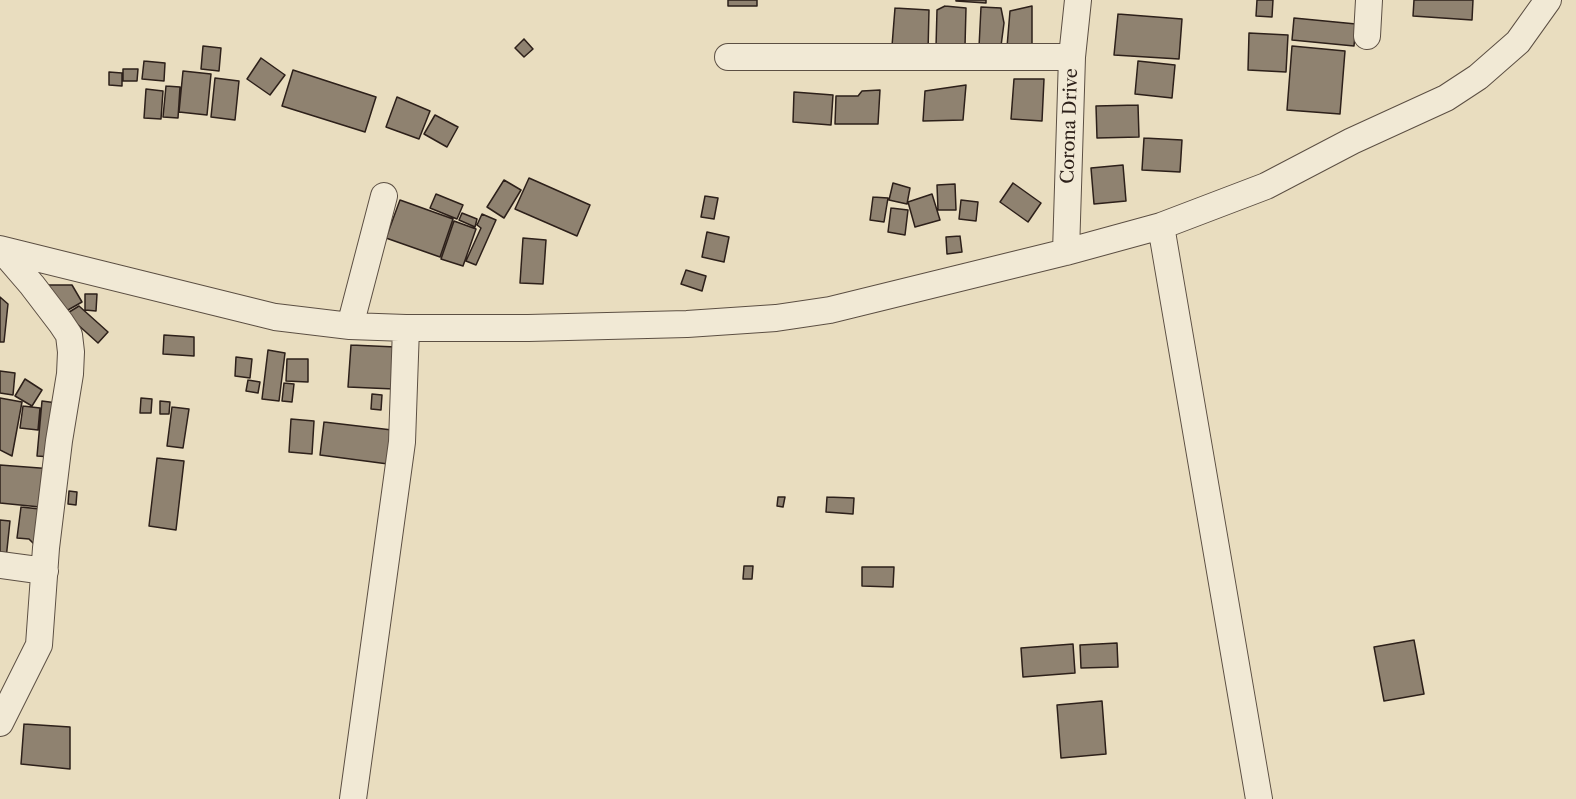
<!DOCTYPE html>
<style>
body{margin:0}
canvas{display:block;background:#e9ddbf}
</style>
<canvas width="1576" height="799"></canvas>
<script>
const c = document.querySelector('canvas').getContext('2d');
c.lineJoin = 'round';
function paint(path, color) { c.fillStyle = color; c.fill(path, 'evenodd'); }
const poly = rows => new Path2D(rows.map(r => 'M' + r).join(''));
function stroke(path, color, width, dash) { c.strokeStyle = color; c.lineWidth = width; c.lineCap = dash ? 'butt' : 'round'; c.setLineDash(dash || []); c.stroke(path); }
function drawText(font, color, halo, rows, align = 'center') {
  c.font = font + ' "Libre Caslon Text",serif'; c.lineWidth = 4.5; c.setLineDash([]); c.textBaseline = 'middle'; c.strokeStyle = halo; c.fillStyle = color; for (const [text, x, y, turn = 0] of rows) {
    c.save(); c.translate(x, y); c.rotate((+turn || 0) * Math.PI / 180); c.textAlign = isNaN(turn) ? turn : align; if (halo) c.strokeText(text, 0, 0); c.fillText(text, 0, 0); c.restore();
  }
}
const building = poly([
 [728,0,757,0,757,6,728,6,728,0],
 [956,0,986,0,986,3,956,1,956,0],
 [1257,0,1273,0,1272,17,1256,16,1257,0],
 [1414,0,1473,0,1472,20,1413,16,1414,0],
 [945,6,966,8,965,46,936,47,937,10,945,6],
 [1032,6,1032,46,1007,47,1010,11,1032,6],
 [981,7,1001,8,1004,23,1001,46,979,47,981,7],
 [895,8,929,10,928,52,892,46,895,8],
 [1118,14,1182,19,1179,59,1114,55,1118,14],
 [1294,18,1356,24,1354,46,1292,40,1294,18],
 [1249,33,1288,35,1286,72,1248,70,1249,33],
 [524,39,533,49,524,57,515,48,524,39],
 [203,46,221,48,219,71,201,69,203,46],
 [1292,46,1345,51,1340,114,1287,110,1292,46],
 [261,58,285,75,270,95,247,79,261,58],
 [144,61,165,63,164,81,142,79,144,61],
 [1138,61,1175,65,1172,98,1135,94,1138,61],
 [123,69,138,69,137,81,123,81,123,69],
 [293,70,376,97,365,132,282,106,293,70],
 [183,71,211,74,207,115,179,112,183,71],
 [109,72,122,73,122,86,109,85,109,72],
 [215,78,239,81,235,120,211,117,215,78],
 [1014,79,1044,79,1042,121,1011,119,1014,79],
 [966,85,963,120,923,121,925,91,966,85],
 [166,86,180,87,178,118,163,117,166,86],
 [146,89,163,91,161,119,144,118,146,89],
 [880,90,878,124,835,124,836,96,858,96,862,91,880,90],
 [794,92,833,95,831,125,793,122,794,92],
 [397,97,430,111,419,139,386,127,397,97],
 [1138,105,1139,137,1097,138,1096,106,1138,105],
 [435,115,458,127,447,147,424,134,435,115],
 [1144,138,1182,140,1180,172,1142,170,1144,138],
 [1123,165,1126,201,1094,204,1091,168,1123,165],
 [529,178,590,205,577,236,515,209,529,178],
 [504,180,521,190,504,218,487,207,504,180],
 [893,183,910,188,907,204,889,200,893,183],
 [1013,183,1041,203,1028,222,1000,202,1013,183],
 [955,184,956,210,938,210,937,185,955,184],
 [436,194,463,205,457,219,430,208,436,194],
 [932,194,940,220,915,227,908,202,932,194],
 [705,196,718,198,714,219,701,217,705,196],
 [873,197,888,198,884,222,870,220,873,197],
 [400,200,453,219,440,257,386,238,400,200],
 [961,200,978,202,976,221,959,219,961,200],
 [891,208,908,210,905,235,888,232,891,208],
 [462,213,477,219,475,227,459,220,462,213],
 [482,214,496,220,476,265,466,261,481,228,477,225,482,214],
 [454,221,476,229,463,266,441,259,454,221],
 [707,232,729,237,724,262,702,257,707,232],
 [960,236,962,252,947,254,946,237,960,236],
 [523,238,546,240,543,284,520,283,523,238],
 [686,270,706,276,702,291,681,284,686,270],
 [44,285,72,285,82,302,61,314,44,285],
 [85,294,97,294,96,311,85,310,85,294],
 [0,297,8,304,4,342,0,342,0,297],
 [79,306,108,332,98,343,66,314,79,306],
 [164,335,194,337,194,356,163,354,164,335],
 [351,345,396,347,394,389,348,387,351,345],
 [268,350,285,353,279,401,262,399,268,350],
 [236,357,252,359,250,378,235,376,236,357],
 [287,359,308,359,308,382,286,381,287,359],
 [0,371,15,373,13,395,0,393,0,371],
 [25,379,42,390,32,406,15,396,25,379],
 [248,380,260,382,258,393,246,391,248,380],
 [284,383,294,384,292,402,282,401,284,383],
 [372,394,382,395,381,410,371,409,372,394],
 [0,398,22,402,12,456,0,450,0,398],
 [141,398,152,399,151,413,140,413,141,398],
 [42,401,57,403,51,457,37,456,42,401],
 [160,401,170,402,169,414,160,414,160,401],
 [23,406,40,408,38,430,20,428,23,406],
 [172,407,189,409,183,448,167,446,172,407],
 [291,419,314,421,312,454,289,452,291,419],
 [324,422,392,430,388,464,320,455,324,422],
 [157,458,184,461,176,530,149,526,157,458],
 [0,465,53,469,50,508,0,503,0,465],
 [69,491,77,492,76,505,68,504,69,491],
 [778,497,785,497,783,507,777,506,778,497],
 [827,497,854,498,853,514,826,512,827,497],
 [21,507,49,510,38,548,29,539,17,538,21,507],
 [0,520,10,521,6,559,0,558,0,520],
 [744,566,753,566,752,579,743,579,744,566],
 [862,567,894,567,893,587,862,586,862,567],
 [1414,640,1424,694,1384,701,1374,647,1414,640],
 [1117,643,1118,667,1081,668,1080,645,1117,643],
 [1073,644,1075,673,1023,677,1021,648,1073,644],
 [1102,701,1106,754,1061,758,1057,705,1102,701],
 [24,724,70,727,70,769,21,764,24,724]
]);
paint(building, '#8f8270');
stroke(building, '#2d201a', 1.5);
const minor = poly([
 [1367,36,1369,0],
 [728,57,1072,57],
 [1161,226,1259,799],
 [0,249,275,317,350,326,406,328,528,328,687,324,776,318,830,310,1066,252,1161,226,1266,186,1352,141,1446,98,1478,77,1518,42,1548,0],
 [1066,252,1072,57,1078,0],
 [350,326,384,196],
 [0,565,45,571],
 [0,723,39,645,46,548,59,441,70,374,71,352,69,335,61,323,32,285,2,250],
 [353,799,402,442,406,328]
]);
stroke(minor, '#5c4f43', 28);
stroke(minor, '#f1e9d5', 26);
drawText('18px', '#2d201a', '#f1e9d5', [
 ["Corona Drive",1070,126,-88]
]);
</script>
